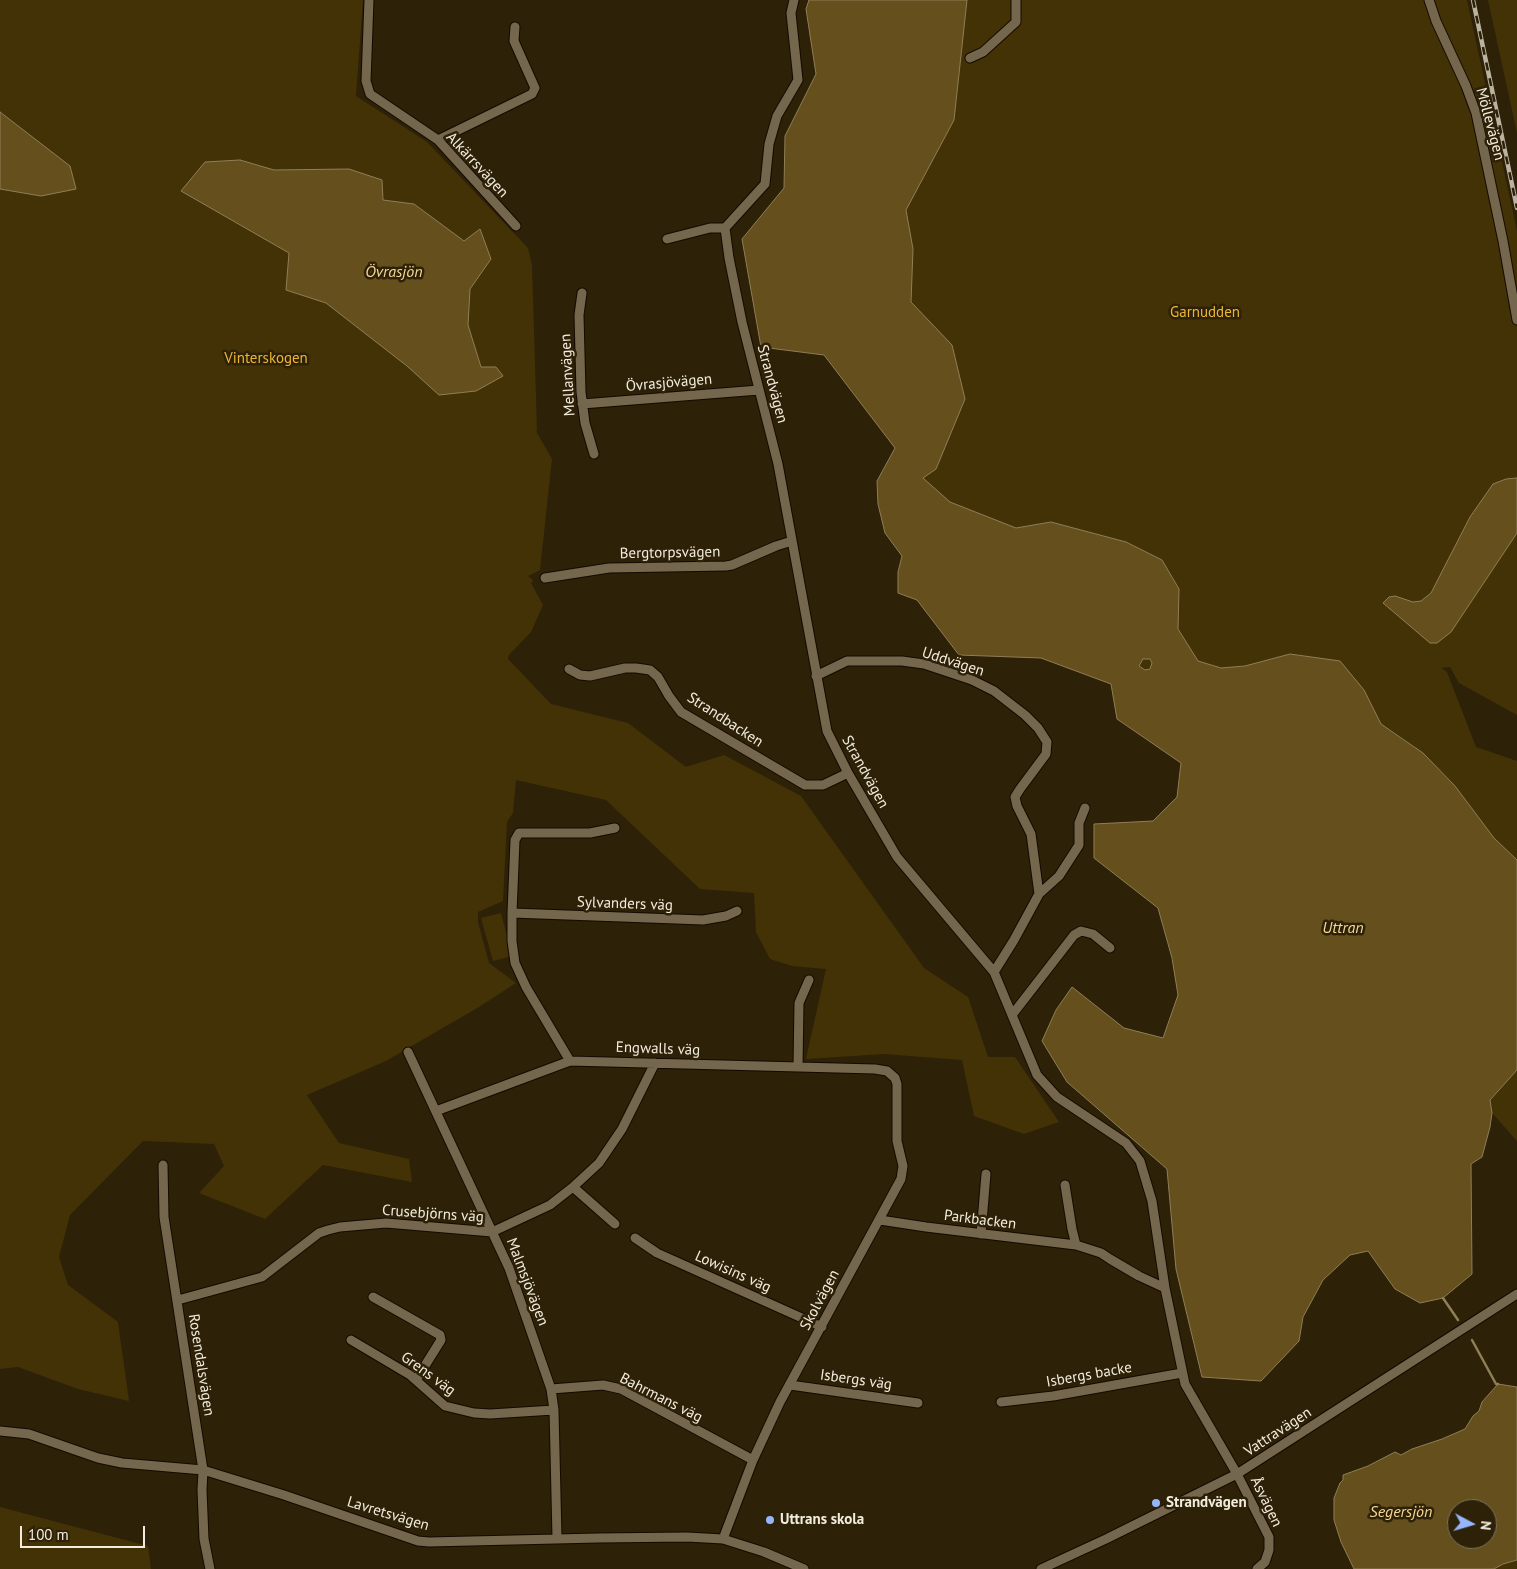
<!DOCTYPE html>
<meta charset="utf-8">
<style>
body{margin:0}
#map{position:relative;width:1517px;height:1569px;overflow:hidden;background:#2d2108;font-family:"PT Sans",sans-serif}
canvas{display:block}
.north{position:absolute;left:1447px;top:1499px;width:50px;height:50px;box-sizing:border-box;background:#2d2108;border:1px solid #7c725d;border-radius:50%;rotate:96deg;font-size:14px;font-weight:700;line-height:20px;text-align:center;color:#f3ecdd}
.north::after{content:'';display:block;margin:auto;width:18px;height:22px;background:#95b6fd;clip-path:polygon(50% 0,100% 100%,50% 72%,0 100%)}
.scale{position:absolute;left:20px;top:1526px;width:125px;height:22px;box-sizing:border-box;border:2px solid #f3ecdd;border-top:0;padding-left:6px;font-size:15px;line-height:18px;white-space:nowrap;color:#f3ecdd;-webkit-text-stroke:4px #2d2108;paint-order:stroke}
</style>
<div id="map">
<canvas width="1517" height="1569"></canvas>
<div class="north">N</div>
<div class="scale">100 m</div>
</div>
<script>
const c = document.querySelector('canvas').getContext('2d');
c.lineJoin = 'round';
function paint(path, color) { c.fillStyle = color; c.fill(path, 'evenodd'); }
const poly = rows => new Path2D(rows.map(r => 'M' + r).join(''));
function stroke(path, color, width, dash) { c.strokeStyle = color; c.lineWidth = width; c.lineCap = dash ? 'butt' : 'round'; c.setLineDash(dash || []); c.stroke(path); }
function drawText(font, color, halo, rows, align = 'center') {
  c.font = font + ' "PT Sans",sans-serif'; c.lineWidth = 5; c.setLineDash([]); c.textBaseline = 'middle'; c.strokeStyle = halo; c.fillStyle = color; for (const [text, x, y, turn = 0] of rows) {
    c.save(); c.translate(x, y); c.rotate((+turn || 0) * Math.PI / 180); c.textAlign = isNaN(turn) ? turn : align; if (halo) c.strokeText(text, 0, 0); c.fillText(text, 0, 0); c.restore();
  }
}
paint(poly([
 [0,0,363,0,356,96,427,142,528,248,532,265,537,431,536,431,552,459,540,570,528,576,533,580,531,583,543,605,531,632,509,655,508,659,551,704,628,723,686,767,724,755,801,796,924,968,968,997,988,1057,1015,1057,1059,1122,1024,1134,974,1116,962,1060,884,1054,806,1059,826,969,792,966,770,959,756,932,754,893,700,889,606,800,516,780,513,813,507,822,503,901,478,912,478,922,489,963,516,983,479,1007,386,1061,307,1095,339,1143,409,1159,412,1182,323,1165,265,1219,199,1193,224,1166,214,1144,143,1141,70,1215,59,1257,68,1285,118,1322,129,1401,78,1389,18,1367,0,1369],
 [882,0,1467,0,1517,231,1517,715,1459,683,1450,667,1441,668,1447,672,1476,747,1517,761,1517,860,1494,838,1455,786,1423,753,1391,730,1157,695,908,525],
 [1488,0,1517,0,1517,133],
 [501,913,512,956,493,961,481,918],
 [1517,1070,1517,1141,1492,1113,1490,1100],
 [0,1507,148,1546,151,1569,0,1569],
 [1517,1560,1517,1569,1494,1569,1503,1564]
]), '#443207');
const water = poly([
 [809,0,967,0,954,120,906,210,913,249,911,302,952,345,965,399,936,469,923,478,950,502,1016,528,1051,522,1126,542,1162,560,1179,589,1178,629,1198,661,1221,668,1245,666,1290,654,1340,661,1364,690,1381,724,1423,753,1455,786,1494,838,1517,860,1517,1070,1490,1100,1492,1113,1490,1127,1482,1157,1471,1164,1472,1274,1443,1298,1420,1303,1395,1289,1368,1251,1350,1255,1323,1280,1303,1317,1299,1341,1261,1381,1202,1377,1176,1269,1167,1169,1067,1082,1042,1041,1056,1010,1072,987,1124,1028,1163,1038,1178,995,1172,958,1158,908,1094,858,1094,824,1153,821,1177,797,1181,763,1117,719,1111,684,1041,658,959,655,917,600,898,593,898,572,902,556,885,533,878,504,877,481,895,448,824,355,761,347,742,239,784,188,785,136,816,74,806,9,809,0],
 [1143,659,1150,659,1152,663,1150,669,1145,670,1139,666,1143,659],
 [0,112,70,166,76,189,41,196,0,189,0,112],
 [240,160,274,170,349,169,382,180,383,200,414,204,464,241,480,229,491,259,470,289,468,325,481,367,496,367,503,376,476,391,439,395,407,366,326,303,286,290,289,253,181,191,205,162,240,160],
 [1517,478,1517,533,1451,632,1437,643,1430,643,1383,603,1389,597,1395,596,1413,602,1421,601,1431,593,1470,517,1493,484,1506,479,1517,478],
 [1498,1384,1517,1387,1517,1560,1503,1564,1494,1569,1354,1569,1341,1542,1334,1520,1334,1498,1340,1483,1343,1480,1343,1475,1368,1466,1395,1452,1401,1455,1412,1449,1442,1439,1465,1429,1473,1416,1479,1411,1482,1402,1498,1384],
 [1457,1509,1487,1509,1487,1539,1457,1539,1457,1509]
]);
paint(water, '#644f1d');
stroke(water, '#8f7e57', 1);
stroke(poly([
 [1443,1298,1458,1320],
 [1472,1340,1496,1384,1498,1384]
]), '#8f7e57', 2.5);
const minor = poly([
 [369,0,366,81,370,94,438,140,516,226],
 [794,0,791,13,798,80,777,116,769,144,765,184,725,228,729,258,742,322,778,464,827,731,848,773,897,857,994,972,1037,1075,1057,1097,1126,1143,1140,1161,1152,1201,1165,1288,1185,1384,1237,1474,1269,1537,1269,1550,1265,1562,1257,1569],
 [1429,0,1436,21,1466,86,1476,113,1503,241,1517,320],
 [970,58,983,52,1016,22,1016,0],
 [438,140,532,94,535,88,514,41,515,27],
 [667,239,710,228,725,228],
 [582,293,579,315,581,392,585,423,594,454],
 [582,404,759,390],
 [545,578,609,568,726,566,732,565,776,546,792,541],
 [569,669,580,675,590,676,625,668,636,668,650,670,658,677,669,696,681,712,805,785,823,785,848,773],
 [816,676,847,661,902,661,924,664,972,680,994,691,1025,715,1038,728,1047,742,1046,754,1020,789,1015,797,1017,806,1031,834,1039,894,1014,940,994,972],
 [1039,894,1059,876,1079,845,1079,823,1085,808],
 [512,913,703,920,726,916,737,911],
 [1012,1015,1074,935,1081,931,1093,934,1110,948],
 [408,1052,509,1268,551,1389,554,1410,557,1538],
 [570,1061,526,987,515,963,512,941,512,913,515,840,519,833,590,833,615,828],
 [798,1067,799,1003,809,980],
 [436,1111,570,1061,875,1069,887,1071,895,1078,897,1084,897,1141,903,1166,901,1179,780,1402,753,1460,723,1539],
 [163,1165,164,1217,203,1470,202,1490,204,1539,210,1569],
 [1065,1185,1072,1229,1076,1245],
 [573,1187,615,1224],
 [880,1220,926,1227,1076,1245,1101,1253,1110,1259,1139,1276,1165,1288],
 [981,1234,986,1174],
 [635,1238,657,1253,822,1327],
 [373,1297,440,1335,441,1340,416,1380],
 [178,1300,262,1277,319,1233,328,1230,340,1227,386,1223,492,1232,550,1205,573,1187,599,1163,622,1129,655,1063],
 [351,1340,410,1375,445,1406,474,1413,490,1414,554,1410],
 [790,1385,918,1403],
 [551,1389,603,1385,621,1389,753,1460],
 [1001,1402,1053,1396,1182,1373],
 [0,1431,29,1434,98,1458,122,1463,203,1470,284,1495,418,1541,429,1542,598,1538,687,1537,723,1539,764,1552,804,1569],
 [1041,1569,1106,1539,1237,1474,1517,1294]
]);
stroke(minor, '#150a00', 11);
stroke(minor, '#74674d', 9);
const rail = poly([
 [1473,0,1517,208]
]);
stroke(rail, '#bbb3a1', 4.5);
stroke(rail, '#2d2108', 2.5, [8]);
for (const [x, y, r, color] of [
 [1156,1503,5,"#95b6fd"],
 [770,1520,5,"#95b6fd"]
]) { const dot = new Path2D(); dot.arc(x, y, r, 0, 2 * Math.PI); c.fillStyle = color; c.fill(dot); stroke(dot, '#2d2108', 2); }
drawText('15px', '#f3ecdd', '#2d2108', [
 ["Möllevägen",1490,124,75],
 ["Alkärrsvägen",477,165,47],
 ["Mellanvägen",568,375,-93],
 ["Övrasjövägen",669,383,-5],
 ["Strandvägen",772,384,75],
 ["Bergtorpsvägen",670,553,-1],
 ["Uddvägen",953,662,18],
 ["Strandbacken",725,720,33],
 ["Strandvägen",865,772,61],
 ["Sylvanders väg",625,904,2],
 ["Engwalls väg",658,1049,2],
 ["Crusebjörns väg",433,1214,4],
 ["Parkbacken",980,1220,7],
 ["Lowisins väg",733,1272,24],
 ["Malmsjövägen",527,1282,69],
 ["Skolvägen",820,1300,-62],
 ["Rosendalsvägen",201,1365,81],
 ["Grens väg",428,1374,36],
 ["Isbergs backe",1089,1375,-10],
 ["Isbergs väg",856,1380,8],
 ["Bahrmans väg",661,1398,27],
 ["Vattravägen",1278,1432,-33],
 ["Åsvägen",1266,1502,64],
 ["Lavretsvägen",388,1514,17]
]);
drawText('15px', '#ecb733', '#2d2108', [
 ["Garnudden",1205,313],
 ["Vinterskogen",266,359]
]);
drawText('bold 15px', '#f3ecdd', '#2d2108', [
 ["Strandvägen",1166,1503],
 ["Uttrans skola",780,1520]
], 'left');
drawText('italic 16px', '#f7d795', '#2d2108', [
 ["Övrasjön",394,272],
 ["Uttran",1343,928],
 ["Segersjön",1401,1512]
]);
</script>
